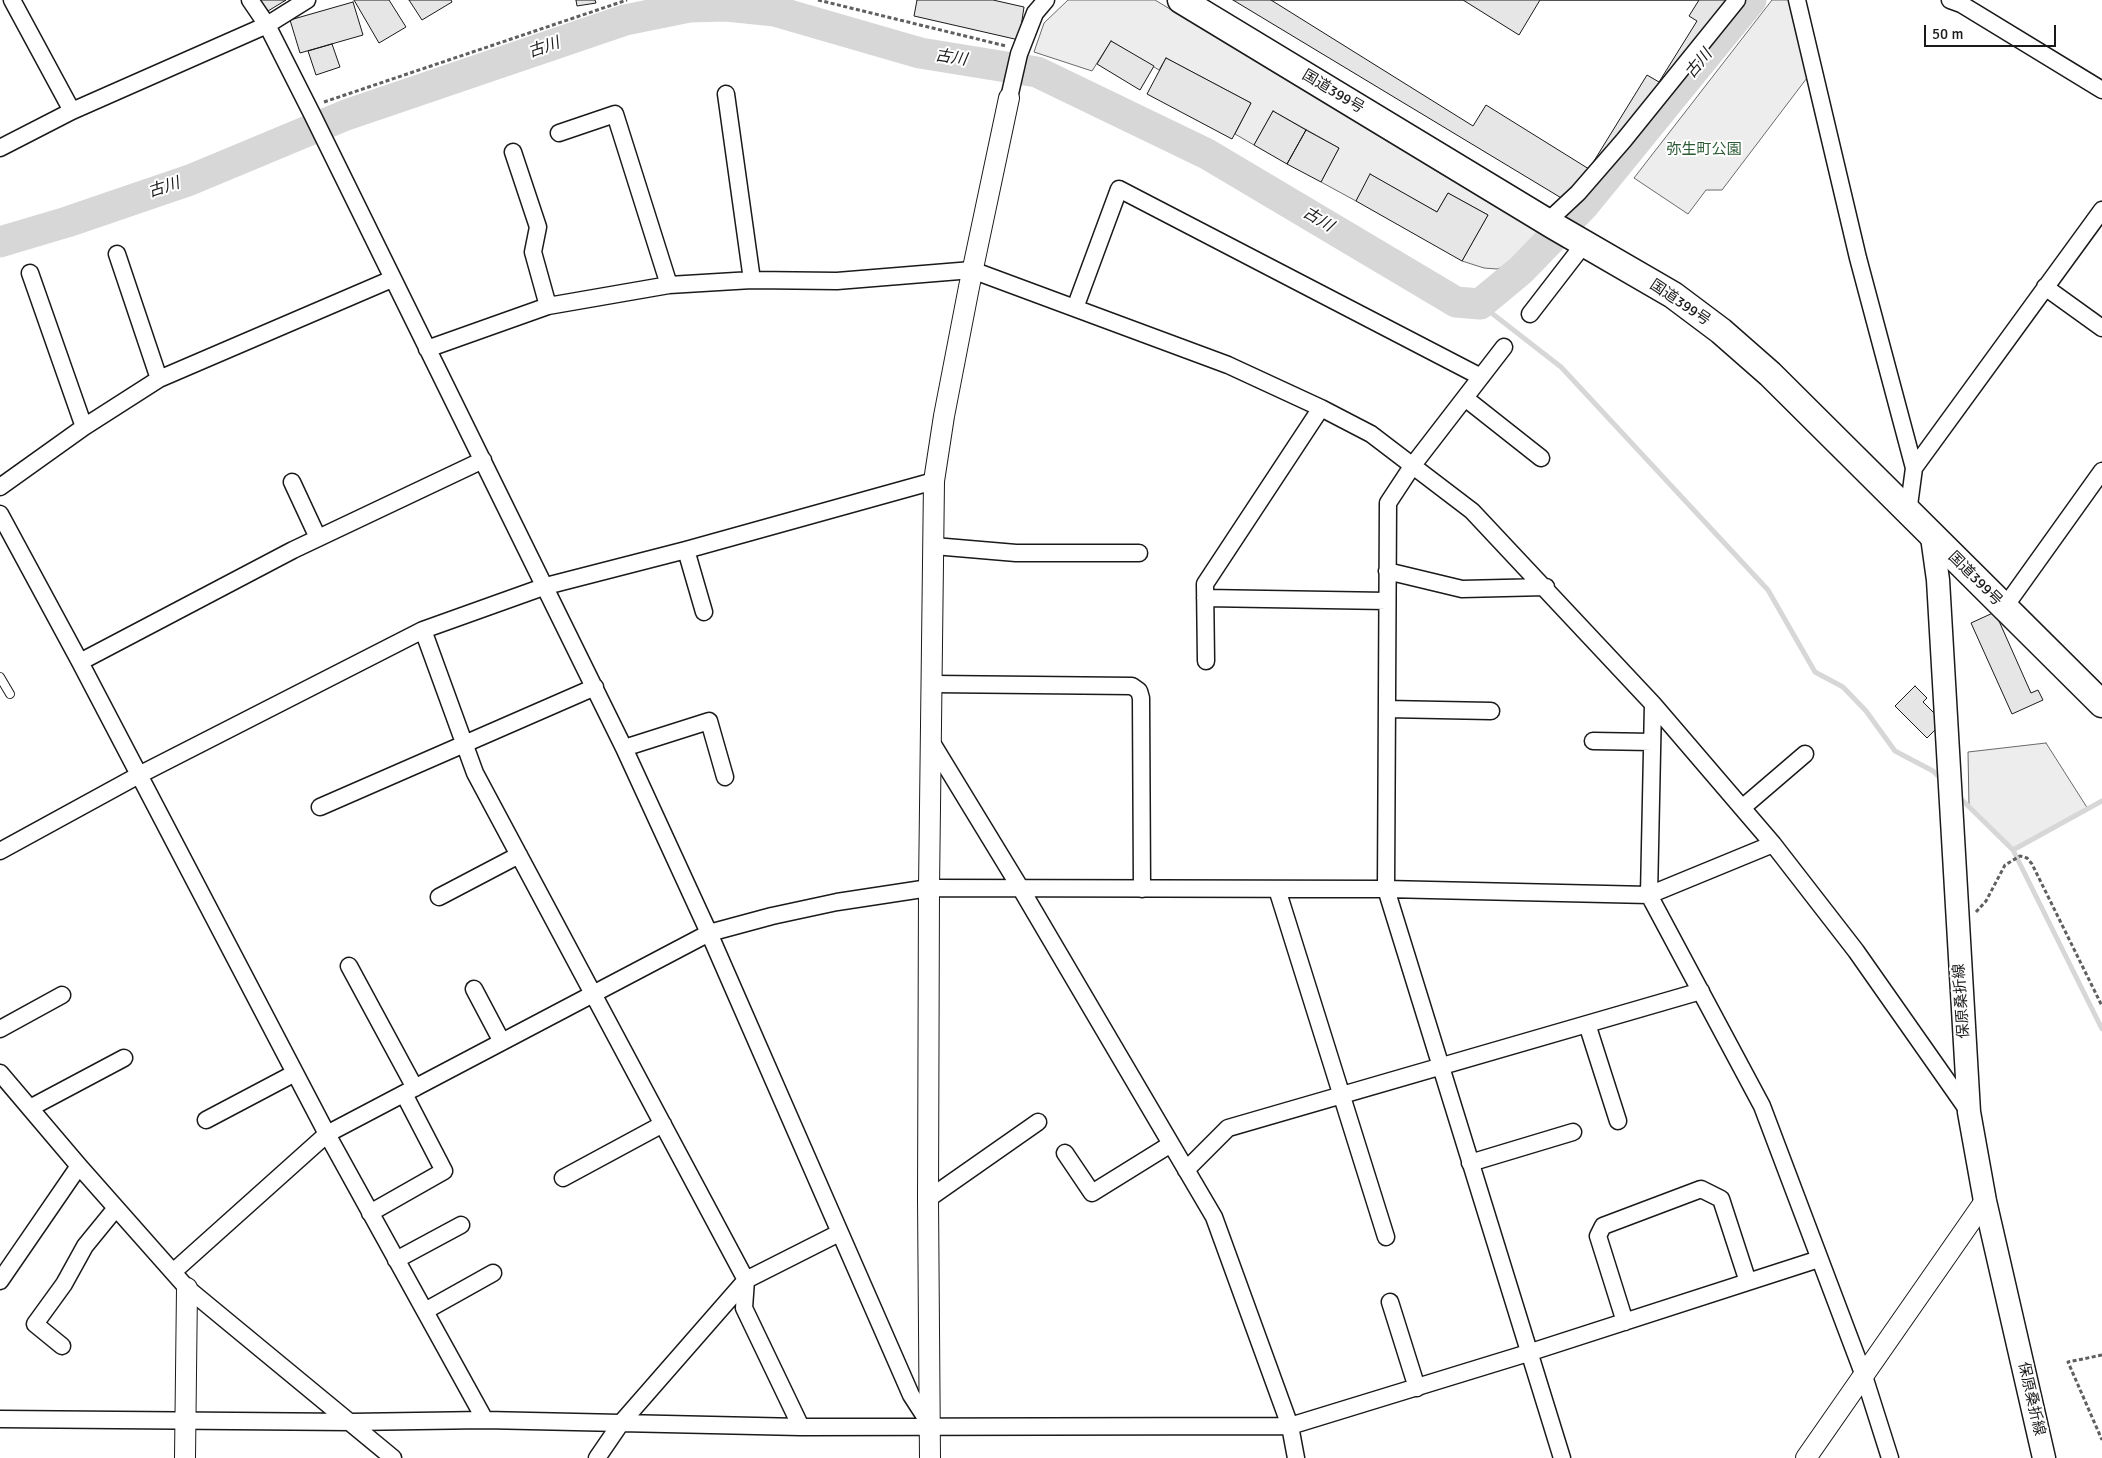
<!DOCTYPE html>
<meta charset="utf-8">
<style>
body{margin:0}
#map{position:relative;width:2102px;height:1458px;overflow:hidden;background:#fff;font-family:Signika,sans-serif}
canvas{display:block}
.scale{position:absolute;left:1924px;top:25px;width:132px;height:22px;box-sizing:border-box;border:2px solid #1a1a1a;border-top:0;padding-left:6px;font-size:15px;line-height:18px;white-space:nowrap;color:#1a1a1a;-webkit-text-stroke:4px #fff;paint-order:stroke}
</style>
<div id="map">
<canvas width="2102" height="1458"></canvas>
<div class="scale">50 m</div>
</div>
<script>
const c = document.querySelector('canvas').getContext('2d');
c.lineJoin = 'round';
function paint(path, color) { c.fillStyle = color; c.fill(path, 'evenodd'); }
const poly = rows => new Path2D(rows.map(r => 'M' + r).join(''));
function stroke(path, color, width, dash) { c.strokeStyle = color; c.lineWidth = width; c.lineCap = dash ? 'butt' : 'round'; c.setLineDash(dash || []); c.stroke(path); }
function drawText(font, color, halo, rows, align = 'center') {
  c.font = font + ' Signika,"Noto Sans JP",sans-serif'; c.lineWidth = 4; c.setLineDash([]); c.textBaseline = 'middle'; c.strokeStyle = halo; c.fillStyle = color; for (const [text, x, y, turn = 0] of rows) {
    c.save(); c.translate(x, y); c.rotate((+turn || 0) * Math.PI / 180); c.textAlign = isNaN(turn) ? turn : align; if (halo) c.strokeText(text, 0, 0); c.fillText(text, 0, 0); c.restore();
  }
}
const built = poly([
 [1068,0,1155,0,1541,233,1522,257,1509,265,1497,269,1484,268,1462,261,1488,215,1448,193,1437,212,1371,175,1356,201,1321,182,1339,148,1273,111,1254,145,1235,134,1251,103,1166,58,1159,70,1111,41,1092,71,1034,52,1044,23,1068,0],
 [1772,0,1797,0,1813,70,1722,190,1706,190,1688,214,1634,178,1772,0],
 [2046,743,2088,809,2013,850,1969,806,1968,752,2046,743]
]);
paint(built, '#ededed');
stroke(built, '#6a6a6a', 1);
stroke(poly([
 [1480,304,1561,367,1768,590,1815,672,1843,687,1866,711,1895,751,1933,771,1943,781],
 [1958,796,2013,850,2102,1029],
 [2013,850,2102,801]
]), '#d7d7d7', 5);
stroke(poly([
 [0,242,67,222,190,180,346,115,625,20,689,7,726,6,775,11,920,53,1037,72,1207,154,1456,302,1480,304,1521,270,1584,205,1751,0]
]), '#d7d7d7', 31);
const building = poly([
 [260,0,286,0,268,11,260,0],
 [354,0,389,0,406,27,379,43,354,0],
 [409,0,451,0,452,2,422,20,409,0],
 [576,0,595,0,596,3,577,6,576,0],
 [917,0,993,0,1024,7,1019,40,914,16,917,0],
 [1233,0,1736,0,1568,202,1233,0],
 [1271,0,1463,0,1519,35,1540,0,1699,0,1689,16,1697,21,1659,82,1647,75,1589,169,1486,105,1473,126,1271,0],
 [353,2,363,35,300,53,290,20,353,2],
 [1111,41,1154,66,1140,90,1097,64,1111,41],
 [332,44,340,67,316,75,308,51,332,44],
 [1166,58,1251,103,1232,139,1147,94,1166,58],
 [1273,111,1306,130,1287,164,1254,145,1273,111],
 [1306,130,1339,148,1321,182,1287,164,1306,130],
 [1370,174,1437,212,1448,193,1488,215,1462,261,1356,201,1370,174],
 [1995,612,2031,693,2038,690,2043,700,2012,714,1971,623,1995,612],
 [1915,686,1927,698,1923,702,1943,722,1927,738,1895,706,1915,686]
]);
paint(building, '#e6e6e6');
stroke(building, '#1a1a1a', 1);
const service = poly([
 [0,677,10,694]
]);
const minor = poly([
 [12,0,72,111],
 [250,0,267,25,312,114,624,748,709,933,911,1395,931,1426],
 [1797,0,1858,258,1914,468,1908,513],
 [1950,0,1961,4,2102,90],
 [726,94,752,280],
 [1009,98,1019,54,1035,13,1046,0],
 [559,133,615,114,669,285],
 [0,148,72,111,267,25,307,0],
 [1547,222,1578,193,1624,140,1737,0],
 [117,254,159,379],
 [30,273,84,427],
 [2045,287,2102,328],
 [548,306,669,285,752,280,837,281,972,270,1228,365,1321,408,1371,434,1472,511,1653,704,1773,844,1856,951,1969,1112],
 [1075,308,1119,189,1481,377],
 [1530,314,1584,244],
 [1504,347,1413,465,1388,503,1386,889,1562,1458],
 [427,349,548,306,533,252,538,227,513,152],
 [1465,398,1541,458],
 [1914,468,2102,210],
 [292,482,318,538],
 [0,487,84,427,159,379,392,279],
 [0,514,80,662,327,1134,485,1420],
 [934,546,1016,553,1139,553],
 [686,550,704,612],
 [1387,571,1462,589,1546,587],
 [1205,598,1387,601],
 [2004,608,2102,471],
 [423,630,475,773,746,1280,744,1308,801,1427],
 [1206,661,1205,584,1321,408],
 [80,662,293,550,483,460],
 [933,684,1132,686,1139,691,1141,698,1142,889],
 [1653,704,1649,895,1762,1106,1864,1376,1890,1458],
 [1387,709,1491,711],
 [1593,741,1652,742],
 [932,743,1021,889,1214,1217,1290,1426,1296,1458],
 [624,748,709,721,725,777],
 [320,807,595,687],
 [1742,808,1805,754],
 [0,851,139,775,423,630,546,586,686,550,934,481],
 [1277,889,1386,1237],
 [439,897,519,855],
 [349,966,415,1088],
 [474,989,502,1042],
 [1587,1024,1618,1121],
 [0,1029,62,995],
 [0,1073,79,1166,187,1288,393,1458],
 [30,1108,124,1058],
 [206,1120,295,1073],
 [1065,1153,1092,1193,1171,1144],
 [1470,1163,1573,1132],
 [1186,1170,1228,1128,1701,991],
 [563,1178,663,1124],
 [928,1199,1038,1122],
 [370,1213,444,1171,404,1094],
 [396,1260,461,1225],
 [173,1272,327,1134,709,933,772,916,837,902,929,888,1386,889,1649,895,1773,844],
 [0,1281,79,1166],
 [1390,1302,1417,1388],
 [425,1311,493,1273],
 [1625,1322,1598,1236,1603,1226,1701,1189,1721,1199,1748,1282],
 [62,1346,35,1324,64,1284,85,1246,116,1208],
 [0,1419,351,1422,485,1420,801,1427,1290,1426,1528,1353,1819,1259],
 [597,1458,621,1423,746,1280,839,1233]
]);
const tertiary = poly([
 [185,1458,187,1288],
 [930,1458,928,1199,929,888,934,481,944,416,969,287,1009,98],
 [1806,1458,1985,1201]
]);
const secondary = poly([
 [1932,537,1938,580,1969,1112,1985,1201,2044,1458]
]);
const trunk = poly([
 [1181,0,1554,226,1673,295,1721,331,1770,374,2102,704]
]);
stroke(service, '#1a1a1a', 10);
stroke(minor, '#1a1a1a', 19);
stroke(tertiary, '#1a1a1a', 22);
stroke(secondary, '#1a1a1a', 25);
stroke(trunk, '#1a1a1a', 29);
stroke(poly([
 [818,0,1006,46],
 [324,102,627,0],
 [1976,912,1986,901,2005,865,2020,856,2027,858,2032,864,2102,1006],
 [2102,1355,2068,1362,2102,1440]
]), '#5f5f5f', 3, [4, 2.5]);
stroke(service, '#fff', 8);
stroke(minor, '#fff', 16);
stroke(tertiary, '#fff', 20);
stroke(secondary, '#fff', 22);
stroke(trunk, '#fff', 26);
drawText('15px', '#1a1a1a', '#fff', [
 ["国道399号",1333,92,31],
 ["国道399号",1680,303,34],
 ["国道399号",1975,579,45],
 ["保原桑折線",1962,1001,-94],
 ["保原桑折線",2031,1399,77]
]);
drawText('15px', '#2b5a34', '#fff', [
 ["弥生町公園",1704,150]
]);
drawText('italic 16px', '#1a1a1a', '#fff', [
 ["古川",544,48,-19],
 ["古川",951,58,9],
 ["古川",1699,64,-51],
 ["古川",164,188,-18],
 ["古川",1318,220,31]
]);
</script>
